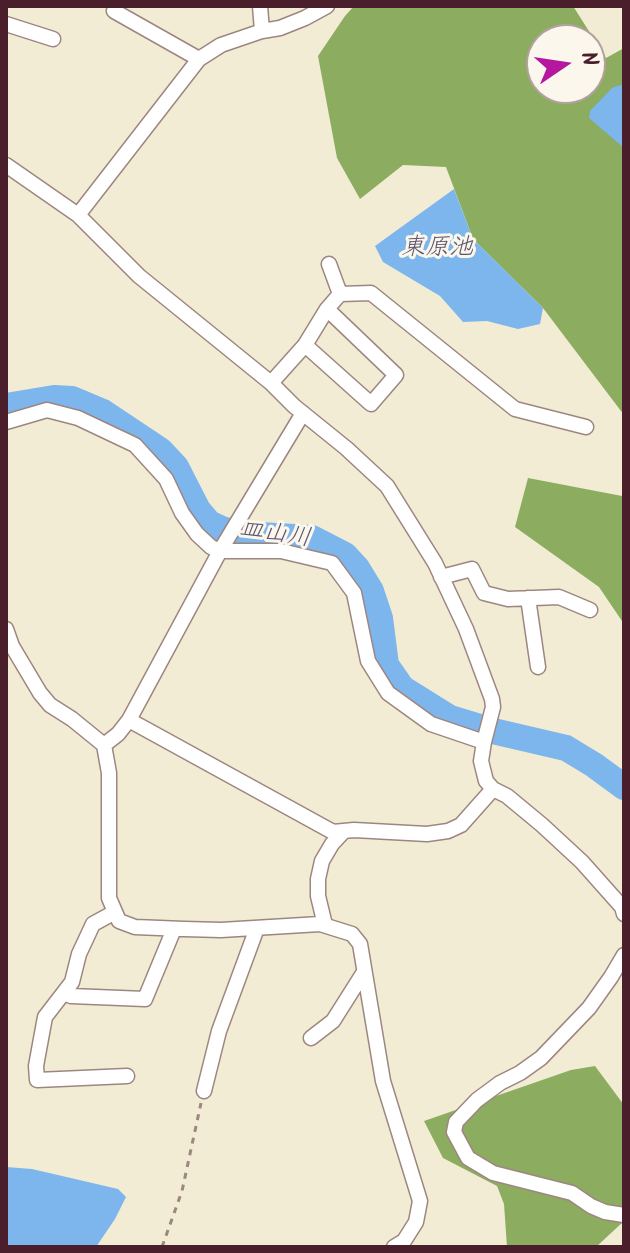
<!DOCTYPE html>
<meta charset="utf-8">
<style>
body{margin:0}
#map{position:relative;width:630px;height:1253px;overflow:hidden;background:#f2ecd5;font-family:Kalam,sans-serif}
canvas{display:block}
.frame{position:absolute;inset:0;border:8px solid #4a1f2b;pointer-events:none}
.north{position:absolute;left:526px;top:24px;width:80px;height:80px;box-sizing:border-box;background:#fbf7ec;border:2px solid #b4a19f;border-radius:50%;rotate:77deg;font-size:22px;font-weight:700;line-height:32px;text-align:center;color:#4a1f2b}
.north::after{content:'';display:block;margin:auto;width:28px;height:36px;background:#b5179e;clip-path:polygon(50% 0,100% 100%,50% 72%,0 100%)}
</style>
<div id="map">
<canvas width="630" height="1253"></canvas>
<div class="frame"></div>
<div class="north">N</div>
</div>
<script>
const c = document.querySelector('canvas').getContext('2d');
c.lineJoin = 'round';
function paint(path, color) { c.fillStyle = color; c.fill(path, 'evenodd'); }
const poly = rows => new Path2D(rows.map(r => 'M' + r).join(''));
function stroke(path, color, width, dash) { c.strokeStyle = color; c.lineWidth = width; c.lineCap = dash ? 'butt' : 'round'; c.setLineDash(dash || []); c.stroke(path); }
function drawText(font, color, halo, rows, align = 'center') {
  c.font = font + ' Kalam,"Klee One",sans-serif'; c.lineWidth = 6; c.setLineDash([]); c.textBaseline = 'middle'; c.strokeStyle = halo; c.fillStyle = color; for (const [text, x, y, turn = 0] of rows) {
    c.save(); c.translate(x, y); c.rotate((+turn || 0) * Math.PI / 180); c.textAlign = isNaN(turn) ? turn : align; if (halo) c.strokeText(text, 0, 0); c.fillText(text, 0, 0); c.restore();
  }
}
paint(poly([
 [354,6,573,6,606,58,624,48,624,415,543,308,473,239,446,167,403,165,360,199,337,158,318,56,345,16],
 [542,40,590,40,590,88,542,88],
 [624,430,624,624,599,587,515,527,528,478,622,496],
 [595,1066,624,1105,624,1221,596,1247,507,1247,504,1204,497,1186,443,1158,424,1121,571,1070]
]), '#8cac60');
paint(poly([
 [620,85,624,86,624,148,589,118,590,111,612,88],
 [454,189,473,239,543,308,540,324,518,329,487,321,463,322,440,296,383,262,375,246],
 [6,1167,32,1169,118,1189,126,1197,115,1219,96,1247,6,1247]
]), '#7db5ed');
stroke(poly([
 [6,406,54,398,72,399,103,412,160,450,176,467,198,510,209,523,222,529,241,534,312,538,345,555,357,568,371,591,380,618,386,665,402,688,450,718,493,731,566,748,594,765,624,787]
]), '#7db5ed', 26);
const minor = poly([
 [116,6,114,11,199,59],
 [260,6,262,31],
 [6,24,53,39],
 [6,165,78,215,139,276,271,383,294,406,346,448,387,486,435,563,466,629,492,699,493,707,484,742,481,761,486,781,493,789,507,796,542,825,582,862,622,907,624,914],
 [78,215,199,59,221,45,262,31,280,28,305,18,327,6],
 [329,264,340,294],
 [305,345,371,404,396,375,327,309],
 [271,383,305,345,327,309,340,294,371,293,515,409,586,427],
 [6,422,47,410,78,418,135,445,166,479,182,513,197,534,211,547,220,551,281,551,332,563,354,593,368,661,388,693,431,724,484,742],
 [441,577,472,569,484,593,508,599,559,597,590,610],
 [528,598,538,667],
 [6,629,12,646,40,693,50,705,72,719,104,745,109,773,109,898,119,921,135,927,184,929,221,930,320,924,352,934,360,944,383,1081,420,1201,416,1222,404,1241,394,1247],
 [129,720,333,832,354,830,427,834,448,831,461,825,493,789],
 [104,745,118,734,129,720,220,551,303,413],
 [115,912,93,924,79,954,72,982,45,1017,36,1066,37,1080,127,1076],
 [325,925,318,896,318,879,322,861,332,844,344,831],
 [624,955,611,977,589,1008,541,1058,520,1073,500,1083,477,1100,456,1122,454,1132,468,1158,493,1173,572,1193,591,1206,605,1212,624,1215],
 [64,993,71,996,145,999,174,929],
 [311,1038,333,1021,364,972],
 [204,1091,219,1031,257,928]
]);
stroke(minor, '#9e8680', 17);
stroke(poly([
 [162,1247,182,1191,201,1103]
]), '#9e8680', 3, [6, 6]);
stroke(minor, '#fff', 14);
drawText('italic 24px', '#5c546f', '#fbf7ec', [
 ["東原池",437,250],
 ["皿山川",275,536,8]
]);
</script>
